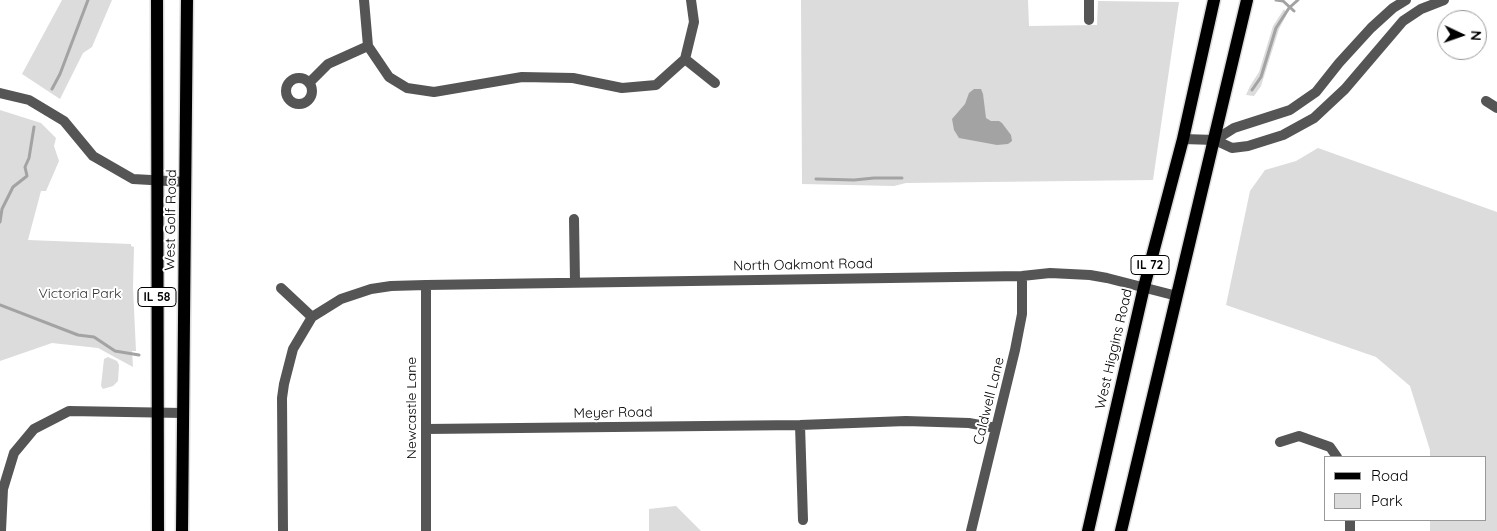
<!DOCTYPE html>
<style>
body{margin:0}
#map{position:relative;width:1497px;height:531px;overflow:hidden;background:#fff;font-family:Quicksand,sans-serif}
canvas{display:block}
.legend{position:absolute;left:1324px;top:456px;width:162px;height:65px;box-sizing:border-box;background:#fff;border:1px solid #999;margin:0;padding:6px 9px;list-style:none;font-size:15px;color:#000}
.legend li{display:flex;align-items:center;gap:10px;height:25px}
.legend b{width:25px;border:1px solid #999}
.north{position:absolute;left:1437px;top:10px;width:50px;height:50px;box-sizing:border-box;background:#fff;border:1px solid #999;border-radius:50%;rotate:93deg;font-size:14px;font-weight:700;line-height:20px;text-align:center;color:#000}
.north::after{content:'';display:block;margin:auto;width:18px;height:22px;background:#000;clip-path:polygon(50% 0,100% 100%,50% 72%,0 100%)}
</style>
<div id="map">
<canvas width="1497" height="531"></canvas>
<ul class="legend">
<li><b style="height:6px;background:#000"></b>Road</li>
<li><b style="height:14px;background:#dcdcdc"></b>Park</li>
</ul>
<div class="north">N</div>
</div>
<script>
const c = document.querySelector('canvas').getContext('2d');
c.lineJoin = 'round';
function paint(path, color) { c.fillStyle = color; c.fill(path, 'evenodd'); }
const poly = rows => new Path2D(rows.map(r => 'M' + r).join(''));
function stroke(path, color, width, dash) { c.strokeStyle = color; c.lineWidth = width; c.lineCap = dash ? 'butt' : 'round'; c.setLineDash(dash || []); c.stroke(path); }
function drawText(font, color, halo, rows, align = 'center') {
  c.font = font + ' Quicksand,sans-serif'; c.lineWidth = 4; c.setLineDash([]); c.textBaseline = 'middle'; c.strokeStyle = halo; c.fillStyle = color; for (const [text, x, y, turn = 0] of rows) {
    c.save(); c.translate(x, y); c.rotate((+turn || 0) * Math.PI / 180); c.textAlign = isNaN(turn) ? turn : align; if (halo) c.strokeText(text, 0, 0); c.fillText(text, 0, 0); c.restore();
  }
}
paint(poly([
 [62,0,112,0,92,47,83,53,60,99,22,74],
 [801,0,1028,0,1029,26,1097,25,1098,1,1179,2,1153,180,906,183,894,186,802,184],
 [1284,9,1287,14,1279,29,1261,86,1254,96,1246,95,1250,86,1259,72,1273,26],
 [0,110,41,123,56,138,54,146,59,161,46,191,41,191,28,240,131,244,131,246,134,247,133,288,136,351,132,351,133,367,98,348,52,343,0,361],
 [1318,148,1497,212,1497,531,1430,531,1430,520,1486,520,1486,457,1430,457,1430,450,1410,386,1376,357,1226,305,1250,191,1265,170,1296,161],
 [108,357,117,361,119,365,118,381,113,386,103,389,101,386,104,359],
 [676,506,701,531,649,531,649,509]
]), '#dcdcdc');
paint(poly([
 [974,89,981,89,983,94,986,118,991,121,999,121,1002,123,1011,135,1012,141,1008,144,997,145,959,138,954,130,952,119,965,104,969,93]
]), '#a3a3a3');
stroke(poly([
 [1276,0,1283,1,1294,11],
 [52,89,60,74,88,0],
 [1252,90,1261,77,1276,28,1289,8,1298,0],
 [816,179,854,180,874,178,902,178],
 [0,222,2,209,13,187,27,176,25,167,29,158,34,127],
 [0,305,78,335,94,337,115,351,139,355]
]), '#a3a3a3', 3);
const major = poly([
 [157,0,158,531],
 [182,531,187,0],
 [1088,531,1144,287,1183,139,1214,0],
 [1121,531,1247,0]
]);
stroke(major, '#dbdbdb', 15);
stroke(poly([
 [364,0,368,46,389,77,407,88,434,92,522,77,573,78,622,88,656,85,685,59,694,22,691,0],
 [1089,0,1089,20],
 [685,59,715,83],
 '286 91a13 13 0 1 1 26 0a13 13 0 1 1-26 0Z',
 [309,83,328,64,368,46],
 [0,93,29,100,64,121,93,156,133,179,186,182],
 [1486,101,1497,108],
 [1183,139,1215,140,1232,148,1248,146,1283,135,1314,118,1345,89,1403,21,1421,9,1444,0],
 [1215,140,1234,128,1290,110,1316,92,1339,63,1371,28,1393,8,1406,0],
 [574,219,575,282],
 [426,285,426,531],
 [281,288,312,317,293,349,284,384,282,398,283,531],
 [312,317,341,299,371,289,391,286,426,285,1022,276,1050,273,1090,275,1107,278,1177,296],
 [800,425,803,520],
 [426,429,800,425,906,421,969,423,996,428],
 [1280,442,1299,436,1330,447,1337,457],
 [1350,520,1350,531],
 [1,531,3,489,14,453,34,429,69,411,183,413],
 [971,531,1015,350,1022,314,1022,276]
]), '#555', 10);
stroke(major, '#000', 12);
for (const [x, y, w] of [
 [1150,265,38],
 [157,297,38]
]) { const box = new Path2D(); box.roundRect(x - w / 2, y - 9.5, w, 19, 4); c.fillStyle = '#fff'; c.fill(box); stroke(box, '#000', 1); }
drawText('bold 12px', '#000', null, [
 ["IL 72",1150,265],
 ["IL 58",157,297]
]);
drawText('14px', '#000', '#fff', [
 ["West Golf Road",171,220,-89],
 ["North Oakmont Road",803,265,-1],
 ["West Higgins Road",1114,349,-77],
 ["Caldwell Lane",989,401,-76],
 ["Newcastle Lane",412,408,-90],
 ["Meyer Road",613,413,-1]
]);
drawText('14px', '#333', '#fff', [
 ["Victoria Park",80,294]
]);
</script>
